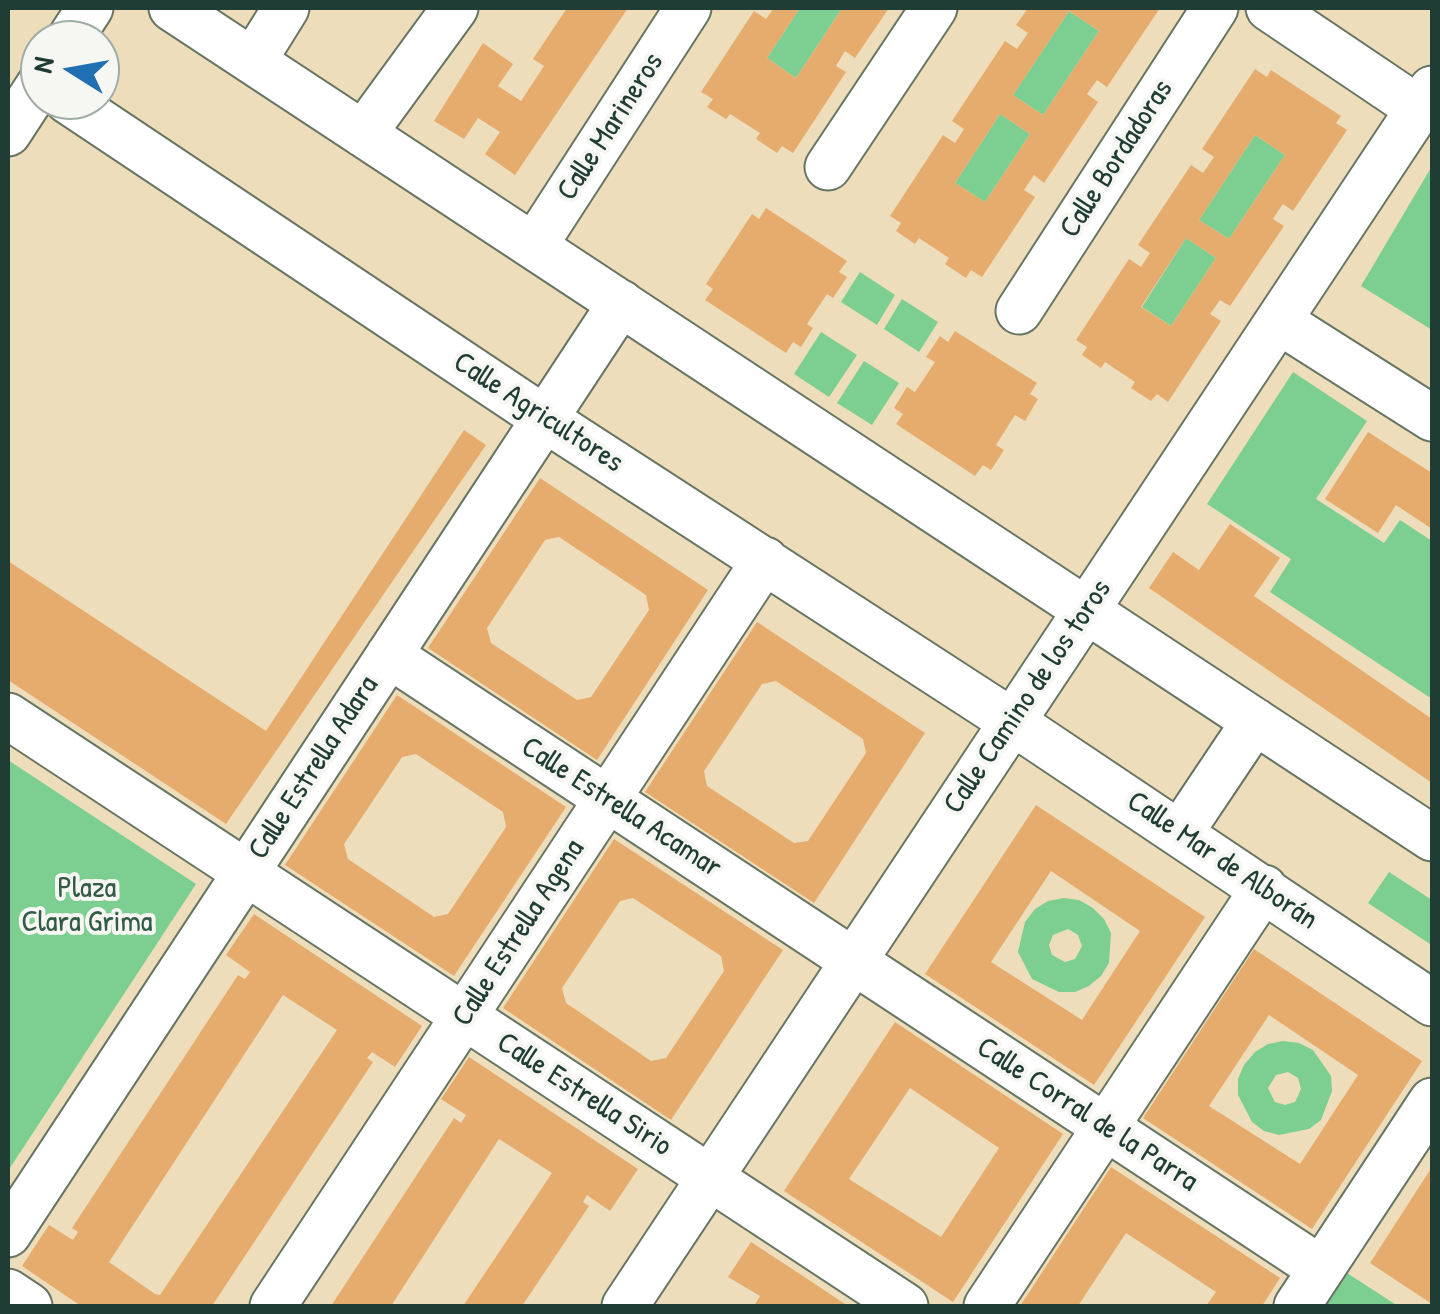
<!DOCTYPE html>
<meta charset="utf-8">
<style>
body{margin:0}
#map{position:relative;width:1440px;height:1314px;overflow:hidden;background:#edb;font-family:"Patrick Hand",sans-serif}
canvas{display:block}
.frame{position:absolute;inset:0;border:10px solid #1f3d34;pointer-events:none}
.north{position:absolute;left:20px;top:20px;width:100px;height:100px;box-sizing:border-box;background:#f6f6f2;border:2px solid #a0aca6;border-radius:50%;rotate:281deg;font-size:28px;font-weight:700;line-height:40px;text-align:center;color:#1f3d34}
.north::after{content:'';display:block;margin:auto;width:35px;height:45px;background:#1f6fb2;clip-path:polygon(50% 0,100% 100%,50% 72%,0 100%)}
</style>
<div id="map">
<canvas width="1440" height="1314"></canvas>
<div class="frame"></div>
<div class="north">N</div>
</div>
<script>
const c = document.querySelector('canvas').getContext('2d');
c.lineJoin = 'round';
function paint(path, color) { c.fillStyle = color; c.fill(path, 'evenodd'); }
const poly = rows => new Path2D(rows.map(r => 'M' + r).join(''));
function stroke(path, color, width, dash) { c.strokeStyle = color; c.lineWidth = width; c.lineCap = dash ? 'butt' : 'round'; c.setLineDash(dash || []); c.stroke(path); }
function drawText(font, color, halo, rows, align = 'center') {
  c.font = font + ' "Patrick Hand",sans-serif'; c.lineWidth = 8; c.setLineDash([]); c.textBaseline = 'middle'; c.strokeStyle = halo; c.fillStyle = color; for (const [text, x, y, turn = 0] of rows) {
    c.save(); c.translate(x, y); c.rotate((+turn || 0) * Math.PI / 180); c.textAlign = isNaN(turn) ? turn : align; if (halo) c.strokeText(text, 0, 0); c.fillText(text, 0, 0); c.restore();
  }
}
paint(poly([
 [800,8,841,10,796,78,767,58],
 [1069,11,1099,31,1043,115,1013,95],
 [1000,114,1030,134,985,202,955,183],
 [1255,135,1285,155,1229,239,1199,220],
 [1432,166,1432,330,1361,286],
 [1186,238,1216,258,1171,326,1142,307],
 [860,272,895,295,877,325,841,302],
 [902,299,938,322,919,352,884,329],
 [821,332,857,355,829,397,794,374],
 [864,361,899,383,872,425,837,403],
 [1293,372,1367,421,1316,499,1384,543,1400,520,1432,541,1432,699,1270,592,1291,559,1207,504],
 [8,760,196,884,8,1171],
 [1389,872,1432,900,1430,944,1368,903],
 [1064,898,1079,900,1093,908,1104,919,1111,933,1109,963,1101,976,1089,986,1075,992,1059,992,1032,979,1018,952,1025,922,1035,909,1048,901],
 [1068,929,1078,935,1082,946,1075,959,1065,962,1052,955,1049,945,1053,935],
 [1283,1041,1299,1043,1313,1050,1331,1076,1332,1091,1321,1120,1309,1129,1279,1135,1264,1131,1252,1122,1238,1095,1238,1079,1244,1065,1255,1052,1268,1044],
 [1288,1072,1298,1078,1301,1089,1295,1102,1285,1105,1275,1102,1268,1088,1276,1075],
 [1347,1273,1398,1306,1325,1306]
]), '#7ccf91');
paint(poly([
 [567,8,628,8,515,175,485,154,500,132,478,118,464,139,434,121,483,43,513,64,498,86,521,101,544,66,533,59],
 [774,8,800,8,767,58,796,78,841,10,838,8,889,8,855,58,845,51,836,66,846,72,793,153,782,146,777,153,756,139,760,133,730,114,726,119,707,107,713,99,701,92,754,11,766,19],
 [1028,8,1160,8,1107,87,1097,80,1087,94,1098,102,1044,183,1034,175,1024,190,1035,197,982,277,971,270,966,278,945,264,949,258,919,238,915,244,896,231,901,223,890,216,943,135,955,143,964,129,952,121,1005,41,1017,49,1028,33,1016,25],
 [1069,11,1099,31,1043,115,1013,95],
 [1000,114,1030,134,985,202,955,183],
 [1255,69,1267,77,1271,70,1341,116,1336,123,1347,130,1293,211,1283,204,1278,211,1273,219,1284,226,1230,306,1220,300,1210,314,1221,321,1168,402,1157,394,1151,401,1131,388,1135,382,1105,362,1101,368,1082,355,1087,347,1076,340,1129,259,1141,267,1150,253,1138,245,1191,165,1203,173,1214,157,1202,149],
 [1255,135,1285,155,1229,239,1199,220],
 [1186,238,1216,258,1171,326,1141,307],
 [766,208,847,261,839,272,847,277,833,298,827,294,807,324,813,328,801,347,793,342,786,353,705,300,713,289,706,284,752,214,759,219],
 [955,331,1037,383,1030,394,1038,399,1025,421,1015,415,996,445,1004,450,991,470,983,465,975,476,896,424,903,414,894,408,907,387,915,392,935,362,926,357,940,336,948,342],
 [464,430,486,445,226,824,8,680,8,561,266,731],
 [1368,432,1432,473,1432,529,1396,505,1378,533,1325,499],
 [540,478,708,590,597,760,428,648],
 [559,537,646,595,649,610,591,697,577,700,491,643,487,628,545,540],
 [1230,524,1280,558,1254,596,1432,719,1432,783,1149,588,1173,552,1199,570],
 [757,622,925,733,814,903,645,792],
 [776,681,863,739,866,753,808,841,794,843,707,786,704,771,762,684],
 [397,695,566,807,454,976,285,865],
 [416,754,503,812,506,827,448,914,434,917,348,859,344,844,402,757],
 [1036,805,1205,917,1094,1085,925,974],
 [1051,871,1140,931,1082,1020,991,962],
 [614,839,783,950,671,1120,503,1008],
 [633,898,721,956,724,971,666,1058,651,1061,566,1003,562,988,620,901],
 [254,914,422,1026,395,1067,372,1052,367,1058,373,1062,212,1306,81,1306,22,1266,49,1225,73,1240,78,1232,72,1228,238,975,245,979,250,972,226,955],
 [283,995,337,1030,160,1295,155,1294,109,1262],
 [1254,949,1422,1061,1312,1229,1143,1118],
 [1269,1015,1358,1075,1300,1164,1209,1106],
 [895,1022,1063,1134,953,1302,784,1191],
 [910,1088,999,1148,941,1237,849,1179],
 [469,1057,638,1169,610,1211,587,1195,583,1202,589,1206,522,1306,463,1306,552,1173,499,1139,391,1306,331,1306,454,1118,461,1123,466,1115,441,1099],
 [1111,1167,1280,1278,1262,1306,1206,1306,1216,1292,1126,1233,1078,1306,1020,1306],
 [1432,1167,1432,1304,1370,1263],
 [751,1242,803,1276,848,1306,754,1306,760,1296,728,1277]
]), '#e5ac6e');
const minor = poly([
 [172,8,1432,838],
 [1269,8,1419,109],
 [69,40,90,8],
 [253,61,286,8],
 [67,100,545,419,1011,721,1432,1003],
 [8,133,40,84],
 [363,134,455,8],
 [828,167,934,8],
 [534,246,688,8],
 [1019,311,1215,8],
 [1279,321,1432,418],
 [389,655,1321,1269],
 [8,716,905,1306],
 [1180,833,1255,721],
 [8,1234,621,303],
 [8,1292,29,1306],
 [273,1306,765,560],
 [625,1306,1432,89],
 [987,1306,1264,888],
 [1297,1306,1432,1101]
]);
stroke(minor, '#677563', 49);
stroke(minor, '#fff', 45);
drawText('30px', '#1f3d34', '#f6f6f2', [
 ["Calle Marineros",611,127,-57],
 ["Calle Bordadoras",1117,159,-57],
 ["Calle Agricultores",538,413,33],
 ["Calle Camino de los toros",1028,697,-56],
 ["Calle Estrella Adara",314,768,-57],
 ["Calle Estrella Acamar",621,808,33],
 ["Calle Mar de Alborán",1222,861,34],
 ["Calle Estrella Agena",519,933,-57],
 ["Calle Estrella Sirio",584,1095,33],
 ["Calle Corral de la Parra",1087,1115,33]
]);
drawText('30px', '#325a47', '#f6f6f2', [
 ["Plaza",87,889],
 ["Clara Grima",87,923]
]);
</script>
